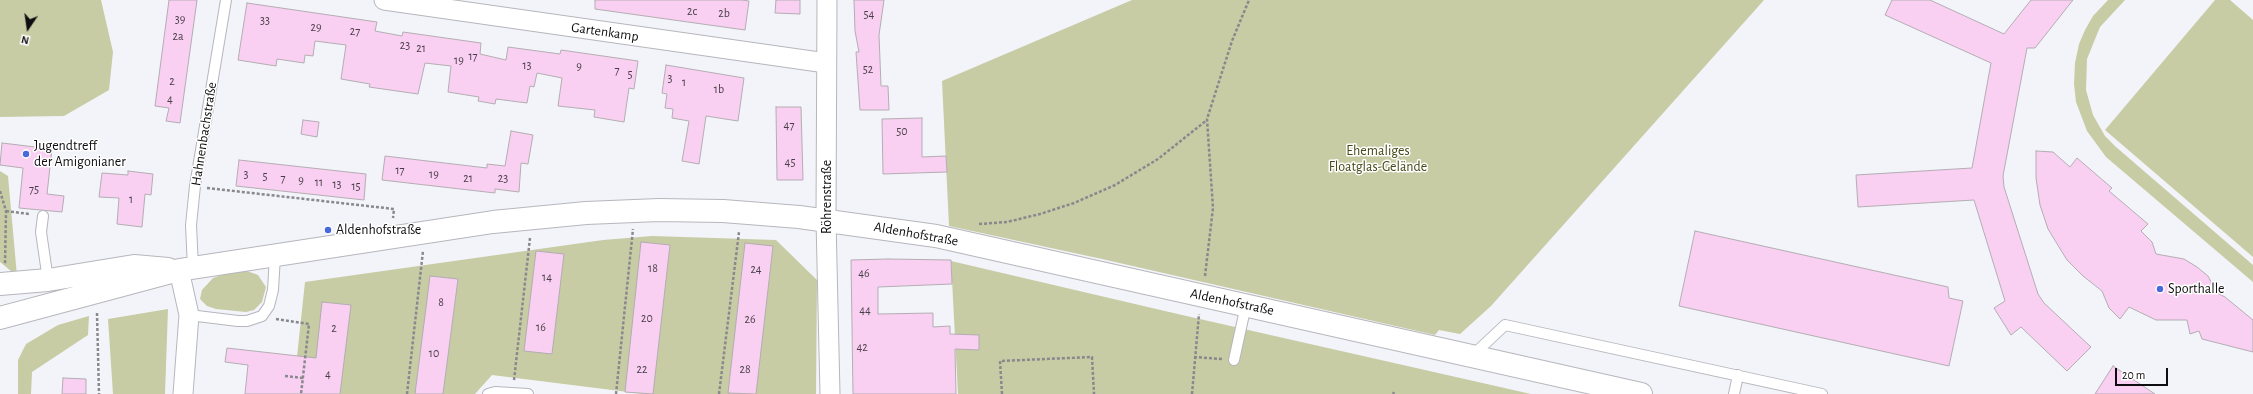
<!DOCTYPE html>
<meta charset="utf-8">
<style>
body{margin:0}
#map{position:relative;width:2253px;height:394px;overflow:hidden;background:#f3f3fa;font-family:"Alegreya Sans",sans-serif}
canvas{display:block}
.north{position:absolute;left:8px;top:8px;width:40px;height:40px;-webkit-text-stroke:3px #fff;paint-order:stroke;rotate:193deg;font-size:11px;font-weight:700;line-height:16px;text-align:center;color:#0e0e10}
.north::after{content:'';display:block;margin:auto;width:14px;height:18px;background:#0e0e10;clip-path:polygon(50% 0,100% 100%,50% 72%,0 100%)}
.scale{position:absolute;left:2115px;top:368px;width:53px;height:18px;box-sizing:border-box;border:2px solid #0e0e10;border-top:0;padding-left:5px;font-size:12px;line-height:14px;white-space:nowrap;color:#0e0e10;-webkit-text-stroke:3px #fff;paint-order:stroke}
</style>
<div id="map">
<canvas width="2253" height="394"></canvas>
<div class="north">N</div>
<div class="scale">20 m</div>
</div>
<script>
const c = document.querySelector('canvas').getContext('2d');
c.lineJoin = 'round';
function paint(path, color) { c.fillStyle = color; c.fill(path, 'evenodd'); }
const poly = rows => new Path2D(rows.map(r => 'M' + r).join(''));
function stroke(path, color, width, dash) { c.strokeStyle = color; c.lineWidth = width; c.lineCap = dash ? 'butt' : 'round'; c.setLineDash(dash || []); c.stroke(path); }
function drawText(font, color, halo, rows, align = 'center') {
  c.font = font + ' "Alegreya Sans",sans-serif'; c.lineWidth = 3; c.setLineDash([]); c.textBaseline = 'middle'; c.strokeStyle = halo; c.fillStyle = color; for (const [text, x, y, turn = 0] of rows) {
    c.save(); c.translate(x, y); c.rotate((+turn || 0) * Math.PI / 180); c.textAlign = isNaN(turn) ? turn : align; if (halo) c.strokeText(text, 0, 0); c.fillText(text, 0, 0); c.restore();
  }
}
paint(poly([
 [0,0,101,0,113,52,109,90,64,116,0,117],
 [1132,0,1764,0,1491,306,1460,334,1439,330,1435,335,1102,259,949,226,942,81],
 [2108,0,2125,0,2100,27,2087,59,2086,90,2093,115,2105,136,2116,147,2253,265,2253,282,2106,157,2087,131,2076,102,2074,84,2075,63,2079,44,2085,30,2093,16],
 [2215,0,2230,0,2253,20,2253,257,2105,130],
 [0,171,8,176,17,276,0,262],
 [652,236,776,240,817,280,816,394,644,394,492,375,475,394,293,394,305,282,603,240],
 [951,261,1182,315,1531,394,958,394],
 [247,271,258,275,266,287,262,302,254,310,246,312,216,309,207,306,200,299,202,290,213,278,225,274],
 [168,309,165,394,113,394,108,319],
 [89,316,88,335,32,372,31,394,18,394,18,360,26,344,58,325]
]), '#c7cca4');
const building = poly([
 [169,0,197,0,180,123,166,121,169,108,155,106,169,0],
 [595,0,742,0,749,1,745,30,595,9,595,0],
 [776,0,800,0,800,14,775,13,776,0],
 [854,0,884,0,879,35,881,86,888,86,889,110,860,110,856,52,859,52,855,31,854,0],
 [1892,0,1930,0,2004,34,2031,0,2073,0,2035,48,2027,48,2003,176,2004,187,2038,294,2044,303,2091,347,2067,371,2021,327,2011,335,1994,308,2005,301,1974,200,1858,207,1856,175,1972,168,1991,63,1885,15,1892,0],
 [247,3,377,22,375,31,402,36,403,32,481,43,480,54,506,60,508,47,560,54,561,50,638,61,634,89,629,88,624,122,594,117,595,110,558,106,562,78,537,73,534,87,530,86,527,103,496,99,495,104,478,101,479,97,448,92,451,66,425,63,418,94,369,87,370,84,341,79,346,45,315,41,313,56,305,55,304,63,277,59,276,66,238,60,247,3],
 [666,65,744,78,738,121,706,116,699,164,682,161,689,121,672,118,673,109,665,108,667,94,662,93,666,65],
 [776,107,801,107,803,180,777,180,776,107],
 [922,118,922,157,946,156,947,172,883,174,882,119,922,118],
 [303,120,319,122,317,137,301,134,303,120],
 [511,131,533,135,528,164,521,163,519,192,495,189,495,193,382,180,385,156,487,168,487,164,505,166,511,131],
 [2,143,52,149,47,194,64,196,62,212,19,208,23,168,0,165,2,143],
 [2036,151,2053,152,2070,167,2077,158,2112,188,2109,191,2148,224,2141,231,2152,242,2156,254,2184,259,2197,267,2208,276,2217,293,2225,297,2253,320,2253,352,2202,339,2199,331,2190,334,2187,320,2156,320,2129,307,2120,319,2109,308,2102,291,2083,276,2067,260,2048,229,2040,205,2036,178,2036,151],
 [239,160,366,174,364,200,236,186,239,160],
 [128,171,153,174,151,195,145,194,142,227,117,224,119,198,99,197,102,173,128,175,128,171],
 [1695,231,1948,287,1949,298,1963,301,1949,366,1679,306,1695,231],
 [641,242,670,245,653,394,625,392,641,242],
 [745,243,773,246,756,394,728,393,745,243],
 [536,251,564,254,552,354,524,351,536,251],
 [888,259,951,260,952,284,878,287,878,314,933,313,933,327,950,326,950,334,979,335,979,350,955,349,956,394,853,394,851,260,888,259],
 [430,276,458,279,443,394,415,394,430,276],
 [322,302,351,305,340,394,245,394,248,365,225,362,227,348,316,358,322,302],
 [2113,366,2155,394,2095,394,2113,366],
 [63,378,86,379,86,394,62,394,63,378]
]);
paint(building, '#f9d0f1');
stroke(building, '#b3adb2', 1);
const lane = poly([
 [43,216,41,232,48,280],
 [193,268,191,225,195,186,226,0],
 [189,315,238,321,247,321,262,316,269,306,273,290,275,256],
 [1472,356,1505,325,1822,394],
 [1234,360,1246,305],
 [488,394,495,392,528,394],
 [1734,394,1738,375]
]);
const street = poly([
 [384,0,826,63],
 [827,0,826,220,830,394],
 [179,270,189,315,183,394]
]);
const secondary = poly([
 [0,284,48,280,134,266,168,269],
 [0,318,179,270,493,222,586,213,659,210,723,211,799,217,936,236,1641,394]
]);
stroke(lane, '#b6b6bd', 12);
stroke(street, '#b6b6bd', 21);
stroke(secondary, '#b6b6bd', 24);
stroke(poly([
 [207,188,394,209,393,218],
 [0,191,6,211,5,265],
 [6,211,29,214],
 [979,224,1007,222,1040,214,1074,203,1115,185,1158,159,1207,120],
 [1205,276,1213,208,1207,119,1232,41,1249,0],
 [97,313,99,394],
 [276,319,309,324,301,394],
 [1194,357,1222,359],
 [285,376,303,378],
 [514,380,530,238],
 [407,394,423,251],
 [616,394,633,229],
 [719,394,739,232],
 [1002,394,1000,361,1092,357,1094,394],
 [1192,394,1199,314],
 [1393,394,1394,392]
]), '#88888d', 2.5, [3, 2]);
stroke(lane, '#fff', 10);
stroke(street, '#fff', 19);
stroke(secondary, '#fff', 22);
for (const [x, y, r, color] of [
 [26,154,4,"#4769dc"],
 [328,230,4,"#4769dc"],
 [2160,289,4,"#4769dc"]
]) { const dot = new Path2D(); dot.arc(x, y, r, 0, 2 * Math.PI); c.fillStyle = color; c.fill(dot); stroke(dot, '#fff', 1.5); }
drawText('12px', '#493e48', null, [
 ["2c",692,11],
 ["2b",724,13],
 ["54",869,14],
 ["39",180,19],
 ["33",265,20],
 ["29",316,27],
 ["27",355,31],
 ["2a",178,36],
 ["23",405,45],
 ["21",421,48],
 ["17",473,56],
 ["19",459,60],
 ["13",527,65],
 ["9",579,66],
 ["52",868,69],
 ["7",617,70],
 ["5",630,74],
 ["3",670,78],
 ["2",172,81],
 ["1",684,82],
 ["1b",719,89],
 ["4",170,99],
 ["47",789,125],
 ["50",902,131],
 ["45",790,162],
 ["17",400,170],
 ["3",246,174],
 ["19",434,174],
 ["5",265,176],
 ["7",283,178],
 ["21",468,178],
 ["23",503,178],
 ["9",301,180],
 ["11",319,182],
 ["13",337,184],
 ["15",356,186],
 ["75",34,189],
 ["1",131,199],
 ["18",653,268],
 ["24",756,269],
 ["46",864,273],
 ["14",547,277],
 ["8",441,302],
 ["44",865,310],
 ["20",647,318],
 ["26",750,319],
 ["16",541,327],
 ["2",334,328],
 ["42",862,347],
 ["10",434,353],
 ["22",642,369],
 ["28",745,369],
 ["4",328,374]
]);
drawText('14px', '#0e0e10', '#fff', [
 ["Gartenkamp",605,32,8],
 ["Hahnenbachstraße",204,134,-81],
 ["Röhrenstraße",827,197,-90],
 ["Aldenhofstraße",916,234,10],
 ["Aldenhofstraße",1232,302,12]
]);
drawText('14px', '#0e0e10', '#fff', [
 ["Jugendtreff",34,146],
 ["der Amigonianer",34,162],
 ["Aldenhofstraße",336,230],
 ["Sporthalle",2168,289]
], 'left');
drawText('14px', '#464a16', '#fff', [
 ["Ehemaliges",1378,151],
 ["Floatglas-Gelände",1378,167]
]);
</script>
